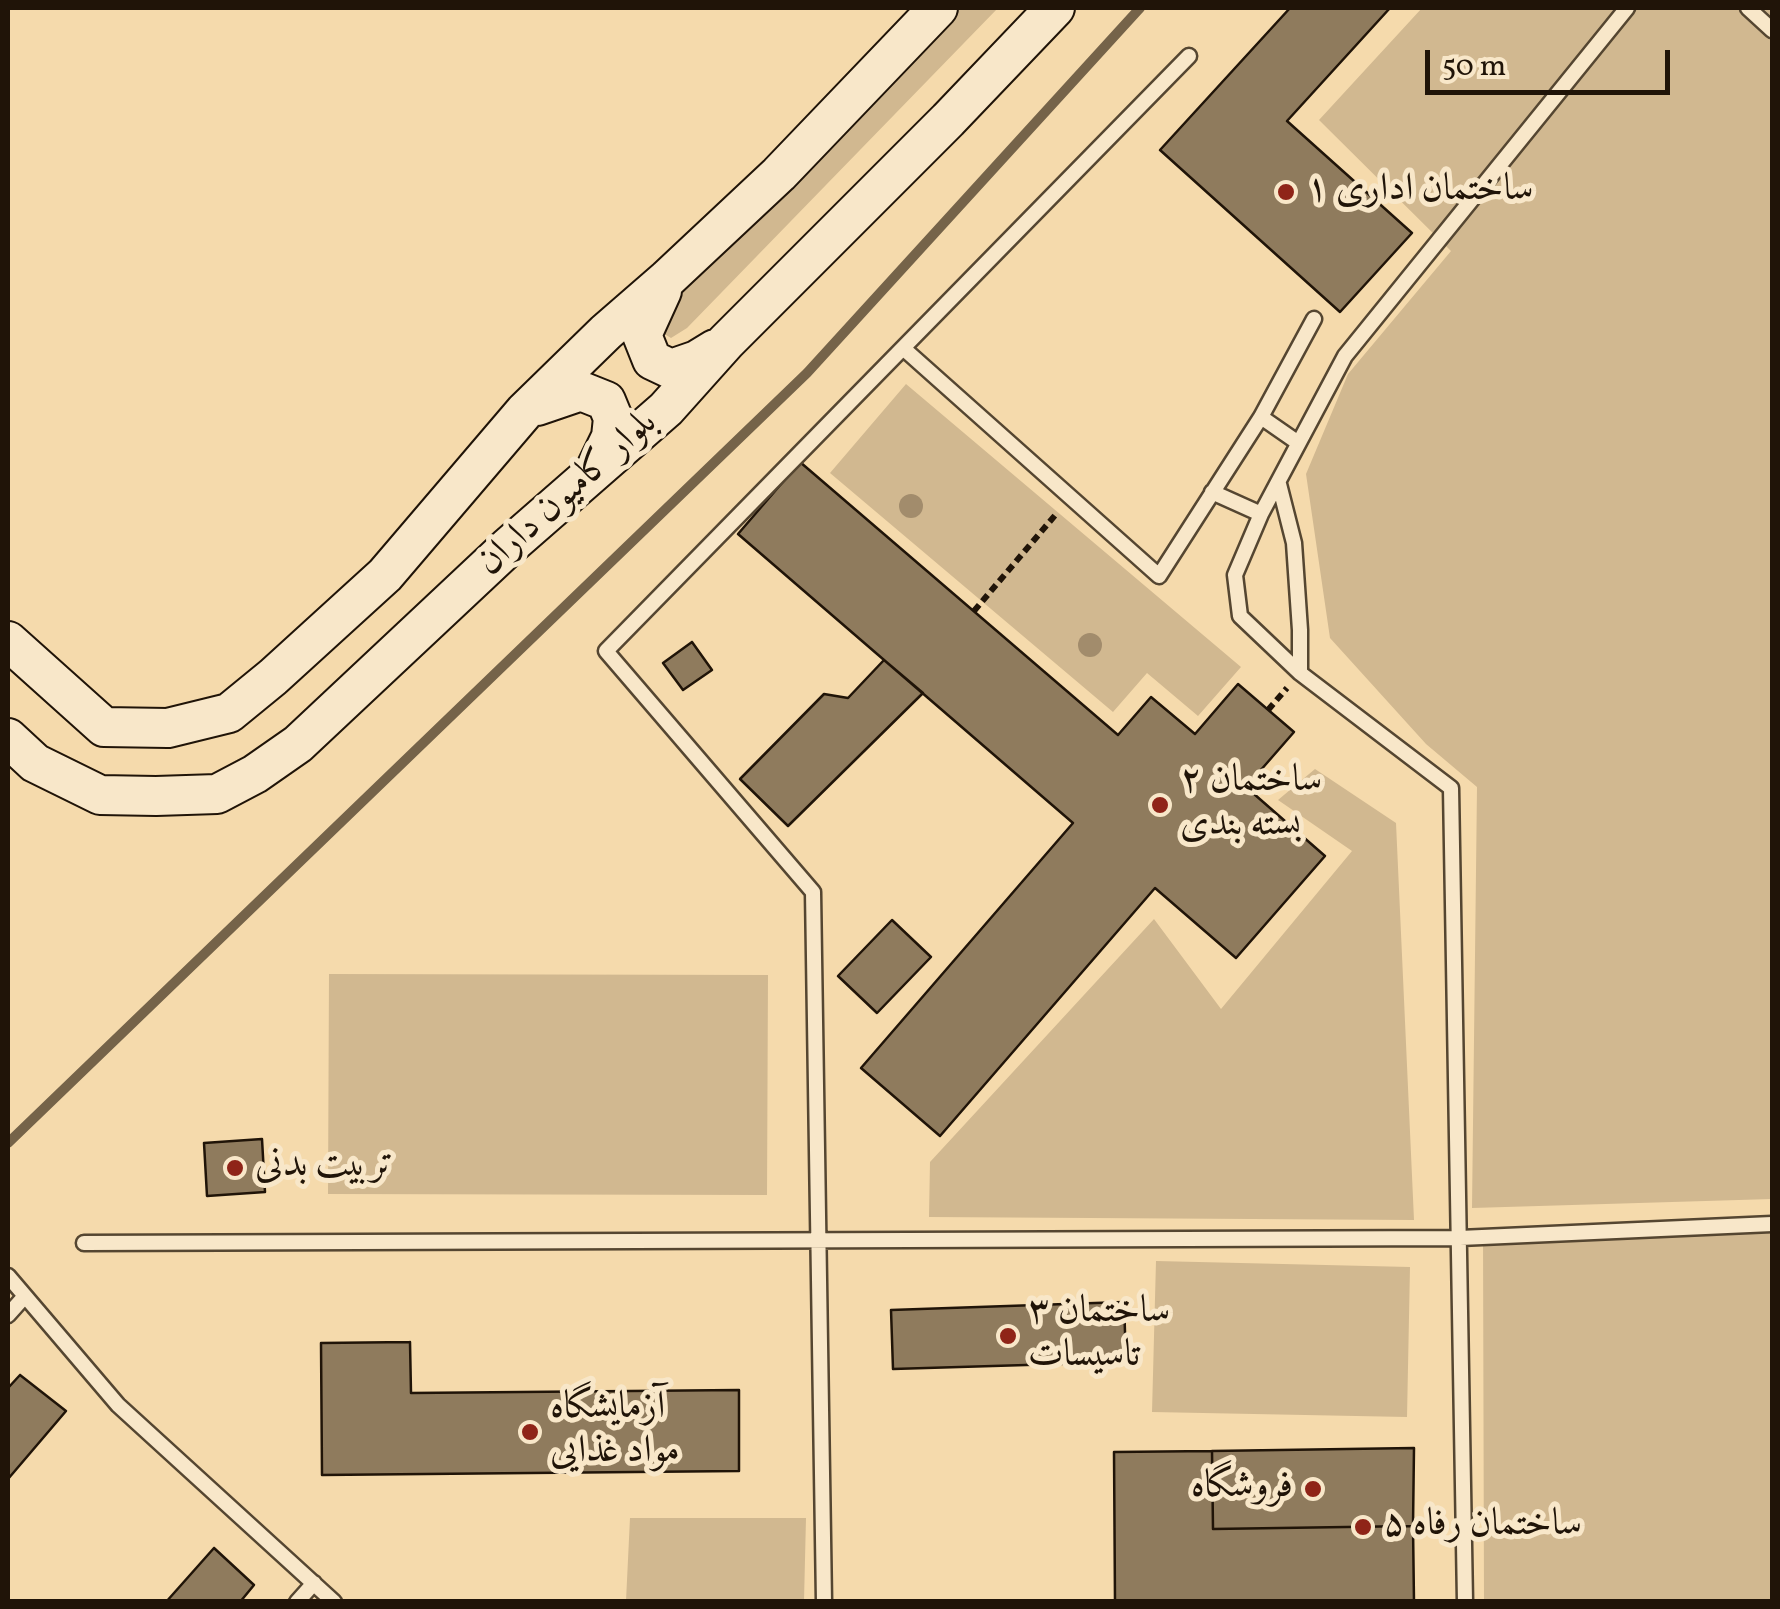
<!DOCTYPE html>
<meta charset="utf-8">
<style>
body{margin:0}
#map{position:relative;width:1780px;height:1609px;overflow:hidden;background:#f5daac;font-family:Vollkorn,serif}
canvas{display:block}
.frame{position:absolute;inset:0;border:10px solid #201408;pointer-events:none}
.scale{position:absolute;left:1425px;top:50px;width:245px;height:45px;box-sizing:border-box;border:5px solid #201408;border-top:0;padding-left:12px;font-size:30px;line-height:35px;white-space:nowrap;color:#201408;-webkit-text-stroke:8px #f8e7c9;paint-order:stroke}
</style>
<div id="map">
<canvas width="1780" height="1609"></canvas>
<div class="frame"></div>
<div class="scale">50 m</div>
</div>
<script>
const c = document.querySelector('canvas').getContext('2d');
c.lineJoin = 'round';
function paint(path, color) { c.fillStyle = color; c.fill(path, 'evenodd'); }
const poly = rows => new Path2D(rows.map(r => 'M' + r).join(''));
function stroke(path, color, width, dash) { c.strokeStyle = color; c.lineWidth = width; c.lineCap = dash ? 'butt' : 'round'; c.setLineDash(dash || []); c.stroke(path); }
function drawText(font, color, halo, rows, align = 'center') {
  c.font = font + ' Vollkorn,Amiri,serif'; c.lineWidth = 10; c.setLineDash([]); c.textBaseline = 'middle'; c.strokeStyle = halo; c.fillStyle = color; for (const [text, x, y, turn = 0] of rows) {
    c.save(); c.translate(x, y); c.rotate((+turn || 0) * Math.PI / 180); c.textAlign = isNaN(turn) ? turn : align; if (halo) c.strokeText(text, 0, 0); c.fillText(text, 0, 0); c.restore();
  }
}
paint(poly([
 [954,8,998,8,687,328,671,338,661,332,677,295],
 [1422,8,1772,8,1772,1199,1472,1208,1477,787,1426,744,1330,638,1306,474,1348,374,1451,251,1319,120],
 [906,384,1241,667,1198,716,1147,673,1113,712,830,473],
 [1315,769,1396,823,1414,1220,929,1217,930,1162,1154,919,1221,1009,1352,851,1278,800],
 [329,974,768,975,767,1195,328,1194],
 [1772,1227,1772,1601,1484,1601,1483,1235],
 [1156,1261,1410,1267,1407,1417,1152,1412],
 [630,1518,806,1518,804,1601,626,1601]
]), '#d1b890');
stroke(poly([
 [8,1143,807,373,1140,8]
]), '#756349', 10);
const building = poly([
 [1290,8,1390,8,1287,121,1412,233,1340,312,1160,150,1290,8],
 [800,462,1118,735,1151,697,1195,734,1238,684,1294,732,1246,787,1325,856,1236,958,1155,888,940,1136,861,1068,1073,823,738,534,800,462],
 [692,642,712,670,683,690,663,663,692,642],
 [884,660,923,693,788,826,740,779,824,694,848,698,884,660],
 [892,920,931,957,877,1013,838,976,892,920],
 [262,1139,265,1192,207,1196,204,1143,262,1139],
 [1124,1302,1126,1362,893,1369,891,1310,1124,1302],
 [410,1342,411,1393,739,1390,739,1471,322,1475,321,1343,410,1342],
 [20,1375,66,1411,8,1479,8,1388,20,1375],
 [1414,1448,1413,1526,1213,1529,1212,1451,1414,1448],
 [1212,1451,1213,1529,1413,1526,1414,1602,1115,1602,1114,1452,1212,1451],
 [214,1548,254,1585,240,1602,166,1602,214,1548]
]);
paint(building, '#8f7b5d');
stroke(building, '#201408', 2.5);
const service = poly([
 [1748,8,1772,30],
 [903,348,1159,576,1261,417,1314,319],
 [1261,417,1297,442],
 [1279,484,1294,543,1300,630,1300,673],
 [1212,492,1261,514],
 [84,1243,1460,1238,1772,1224],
 [8,1276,118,1405,334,1602],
 [8,1315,25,1296],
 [297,1602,314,1583],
 [824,1602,813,892,606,651,1189,56],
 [1465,1602,1451,788,1300,673,1240,616,1235,575,1261,514,1345,356,1627,8]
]);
const secondary = poly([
 [662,291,642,335,652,360,671,369,697,360,715,349],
 [537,406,581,391,606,401,613,418,611,437,596,468],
 [8,641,104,727,168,728,229,713,273,677,385,575,525,411,606,332,667,279,779,174,938,8],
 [8,738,35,763,100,795,156,796,217,794,255,774,298,744,508,547,666,409,726,342,948,120,1055,8]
]);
stroke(service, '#554631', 19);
stroke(secondary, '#201408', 42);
stroke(poly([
 [974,611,1057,513],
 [1268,710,1287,688]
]), '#201408', 6, [8, 5]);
stroke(service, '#f8e7c9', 14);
stroke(secondary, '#f8e7c9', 38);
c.fillStyle = '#a28c6c';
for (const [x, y] of [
 [911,506],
 [1090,645]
]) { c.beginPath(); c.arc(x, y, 12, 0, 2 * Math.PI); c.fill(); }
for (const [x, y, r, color] of [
 [1286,192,10,"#8f2418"],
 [1160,805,10,"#8f2418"],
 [235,1168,10,"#8f2418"],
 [1008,1336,10,"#8f2418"],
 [530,1432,10,"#8f2418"],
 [1313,1489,10,"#8f2418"],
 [1363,1527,10,"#8f2418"]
]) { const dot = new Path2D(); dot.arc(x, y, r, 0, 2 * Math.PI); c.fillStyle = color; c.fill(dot); stroke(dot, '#f8e7c9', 4); }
drawText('38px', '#201408', '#f8e7c9', [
 ["۱ ساختمان اداری",1306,192],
 ["۲ ساختمان",1180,783],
 ["بسته بندی",1180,827],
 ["تربیت بدنی",255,1168],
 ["۳ ساختمان",1028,1314],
 ["تاسیسات",1028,1358],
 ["آزمایشگاه",550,1410],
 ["مواد غذایی",550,1454],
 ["فروشگاه",1293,1489,"right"],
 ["۵ ساختمان رفاه",1383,1527]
], 'left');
drawText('38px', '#201408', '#f8e7c9', [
 ["بلوار کامیون داران",569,495,-42]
]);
</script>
